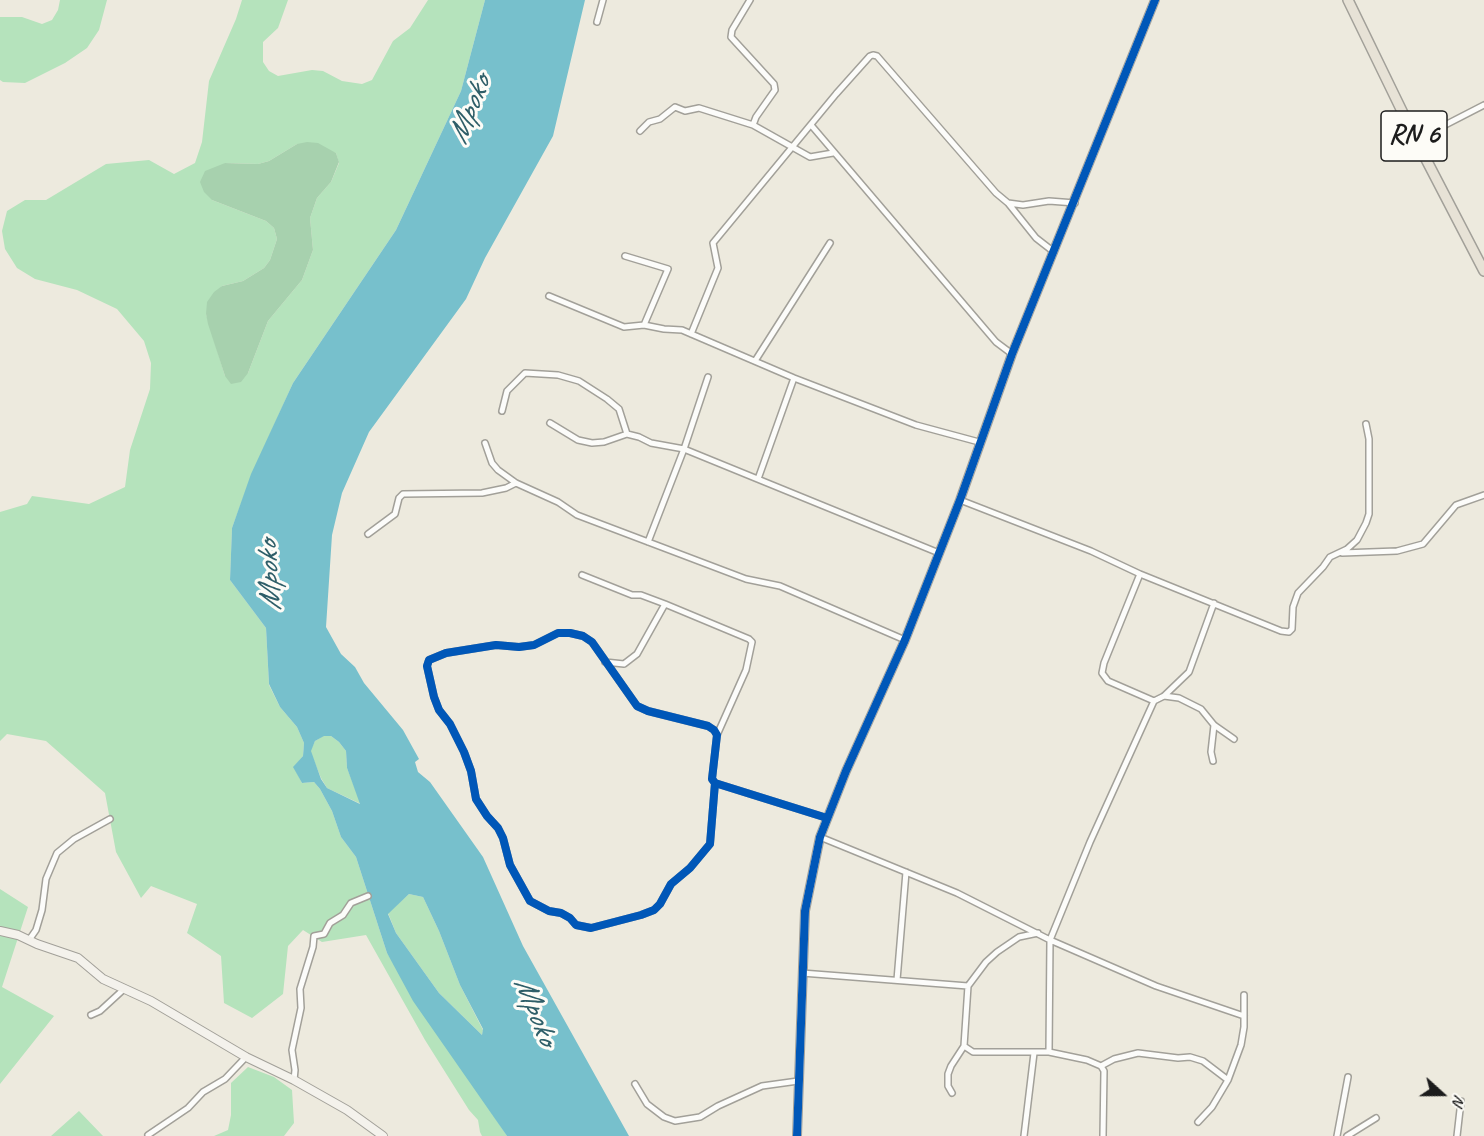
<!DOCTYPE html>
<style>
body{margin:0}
#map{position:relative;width:1484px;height:1136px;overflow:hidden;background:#edeade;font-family:Caveat,sans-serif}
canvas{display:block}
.north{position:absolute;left:1412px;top:1064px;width:60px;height:60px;-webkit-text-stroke:4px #fdfcf7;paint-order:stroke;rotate:111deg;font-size:16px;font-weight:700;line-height:24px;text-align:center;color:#1c1c1c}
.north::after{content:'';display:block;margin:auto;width:21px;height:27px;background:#1c1c1c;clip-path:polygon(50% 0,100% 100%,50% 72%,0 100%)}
</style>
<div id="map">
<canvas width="1484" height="1136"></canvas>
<div class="north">N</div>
</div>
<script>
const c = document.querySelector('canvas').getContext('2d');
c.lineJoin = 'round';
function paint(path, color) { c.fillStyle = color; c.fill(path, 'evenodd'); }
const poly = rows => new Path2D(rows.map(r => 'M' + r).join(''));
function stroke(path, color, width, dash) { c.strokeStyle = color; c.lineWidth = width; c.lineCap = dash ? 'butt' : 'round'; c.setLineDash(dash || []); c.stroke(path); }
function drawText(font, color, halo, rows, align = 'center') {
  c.font = font + ' Caveat,sans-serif'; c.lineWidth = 6; c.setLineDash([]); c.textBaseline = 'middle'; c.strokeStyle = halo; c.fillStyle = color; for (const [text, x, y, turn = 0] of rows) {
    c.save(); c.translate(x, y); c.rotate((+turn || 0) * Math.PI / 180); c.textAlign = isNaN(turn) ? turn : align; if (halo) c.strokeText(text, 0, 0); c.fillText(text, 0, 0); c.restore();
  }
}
paint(poly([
 [60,0,107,0,99,30,87,48,65,63,25,83,3,82,0,80,0,17,22,17,42,24,52,20,58,10],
 [242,0,288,0,278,28,263,42,263,62,269,71,278,76,312,70,323,71,342,81,362,84,372,80,393,41,410,28,428,0,485,0,461,91,396,230,293,383,252,474,232,528,230,580,266,628,269,685,280,707,297,727,304,743,303,756,294,767,302,783,314,782,320,789,332,811,341,837,356,857,387,953,507,1136,482,1136,480,1132,478,1120,469,1110,425,1040,366,935,322,942,303,930,288,946,283,994,252,1018,224,1003,221,956,187,933,197,904,151,886,141,898,116,852,105,793,46,741,7,734,0,741,0,512,27,504,32,496,89,504,125,487,130,450,150,389,151,363,144,341,117,309,77,290,35,279,17,268,5,249,2,231,7,211,25,200,46,200,106,164,149,160,174,174,195,163,202,142,209,81,236,19],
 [297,144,336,153,339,163,331,182,317,198,310,218,313,250,302,280,268,321,248,373,225,376,206,314,222,286,243,281,264,268,270,260,277,239,274,228,266,221,212,200,225,163,258,164,269,161],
 [323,736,331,736,339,742,346,751,347,768,361,804,327,788,321,778,310,751,315,741],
 [0,889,28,907,2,987,54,1016,0,1084],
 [409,894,423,897,439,931,460,985,483,1030,482,1035,439,993,396,933,388,913],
 [248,1067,274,1077,292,1090,294,1123,284,1136,214,1136,228,1130,231,1115,231,1083],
 [79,1111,103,1136,51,1136]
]), '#b5e3bc');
paint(poly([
 [307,142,318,143,336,153,339,162,331,182,317,198,310,218,313,250,302,280,268,321,248,373,241,382,231,384,225,376,208,324,206,314,207,302,214,292,222,286,243,281,264,268,270,260,277,239,274,228,266,221,212,200,204,192,200,182,205,171,225,163,258,164,269,161,297,144]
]), '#a7d1ae');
paint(poly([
 [485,0,585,0,553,136,485,258,466,299,369,432,342,493,332,535,326,627,341,654,355,667,364,683,403,730,419,759,415,762,418,772,430,782,483,857,523,946,629,1136,507,1136,413,1001,387,953,356,857,341,837,332,811,320,789,314,782,302,783,293,767,303,756,304,743,297,727,280,707,269,684,266,628,230,580,232,528,251,474,293,383,396,230,461,91],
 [324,736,331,736,339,742,346,751,347,768,360,804,327,788,321,779,311,751,315,741],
 [409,894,423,897,439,931,460,985,483,1029,482,1035,439,993,396,933,388,914]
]), '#77c0cc');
const street = poly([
 [750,0,732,30,731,37,774,84,775,90,756,117,753,125],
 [597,22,603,0],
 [811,125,996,342,1012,354],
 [640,131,649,122,660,119,675,107,685,111,699,108,753,125,810,157,833,153],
 [1416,140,1484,105],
 [1008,203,1036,238,1054,252],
 [625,256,668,269,644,325],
 [549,296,624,327,644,325,664,329,682,330,794,378,916,425,979,442],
 [691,334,718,268,713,243,836,94,870,56,873,55,877,56,996,193,1008,203,1023,205,1049,201,1075,203],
 [755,361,830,243],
 [502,411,507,391,525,373,558,375,579,381,607,399,619,409,627,434],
 [550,423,578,440,592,443,604,442,627,434,639,437,651,443,684,449,939,553],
 [485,443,492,463,498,470,516,483,558,502,577,515,746,579,780,586,905,640],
 [758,479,794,378],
 [960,500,1091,551,1140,574,1281,631,1289,632,1292,629,1293,607,1298,593,1323,567,1330,557,1347,549,1357,540,1366,523,1369,514,1369,439,1366,424],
 [368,534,395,514,399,498,403,494,482,493,506,488,516,483],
 [648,542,684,449,708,377],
 [1342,553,1397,551,1423,544,1456,505,1484,495],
 [582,575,632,595,641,595,665,604,749,639,752,642,746,670,717,735],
 [605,662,624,664,637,654,665,604],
 [1164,696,1179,698,1201,709,1214,725,1234,739],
 [1154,701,1164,696,1189,672,1214,603],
 [1213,761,1211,752,1214,725],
 [715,783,712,779,717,735,714,730,708,726,648,711,637,706,592,642,583,636,570,633,558,633,534,645,519,647,496,645,446,653,429,660,427,666,434,697,439,710,450,724,464,752,471,771,476,799,487,816,498,828,503,838,510,865,530,901,549,911,561,913,570,918,576,925,591,928,641,915,654,910,660,904,671,884,690,868,710,844,715,783,827,818],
 [820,837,957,893,1050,940,1156,986,1244,1016],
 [29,940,36,930,42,910,46,879,57,853,74,839,110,819],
 [802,973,968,986,964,1046,973,1052,1049,1052,1087,1060,1101,1066,1104,1071,1103,1136],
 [897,980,906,872],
 [968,986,986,962,997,952,1019,937,1038,933],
 [91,1015,100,1011,124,989],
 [1049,1052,1050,940,1090,842,1154,701,1108,681,1102,673,1104,663,1140,574],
 [1101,1066,1114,1059,1138,1053,1178,1058,1190,1057,1203,1061,1228,1080],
 [294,1080,295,1070,292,1050,301,1008,300,989,313,947,314,936,324,934,330,923,343,915,351,903,368,896],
 [635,1084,647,1104,664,1117,675,1121,700,1117,718,1106,762,1086,798,1081],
 [952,1093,948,1086,948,1074,951,1066,964,1046],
 [1198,1122,1212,1107,1228,1080,1241,1045,1244,1027,1244,995],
 [148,1135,188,1108,203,1092,225,1079,246,1057],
 [1024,1136,1034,1053],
 [1337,1136,1348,1077],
 [1347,1136,1376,1118],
 [1457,1136,1461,1101]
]);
const secondary = poly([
 [0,931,18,935,37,944,78,958,103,979,151,1001,246,1057,294,1080,347,1110,383,1136],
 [797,1136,805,911,820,837,846,771,905,640,960,500,1012,354,1155,0]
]);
const primary = poly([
 [1348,0,1416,140,1484,271]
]);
stroke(street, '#a2a099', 8);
stroke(secondary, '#a2a099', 10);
stroke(primary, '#a2a099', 12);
stroke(street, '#fcfcfa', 5);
stroke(secondary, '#f4f2ec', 8);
stroke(primary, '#e7e2d6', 9);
stroke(poly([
 [715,783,712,779,717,735,714,730,708,726,648,711,637,706,592,642,583,636,570,633,558,633,534,645,519,647,496,645,446,653,429,660,427,666,434,697,439,710,450,724,464,752,471,771,476,799,487,816,498,828,503,838,510,865,530,901,549,911,561,913,570,918,576,925,591,928,641,915,654,910,660,904,671,884,690,868,710,844,715,783,827,818],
 [797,1136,805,911,820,837,846,771,905,640,960,500,1012,354,1155,0]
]), '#0057b8', 8);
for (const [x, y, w] of [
 [1414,136,66]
]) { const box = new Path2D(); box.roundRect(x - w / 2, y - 25, w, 50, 4.5); c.fillStyle = '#fdfcf7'; c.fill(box); stroke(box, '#1c1c1c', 1.5); }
drawText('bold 28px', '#1c1c1c', null, [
 ["RN 6",1414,136]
]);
drawText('italic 32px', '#2e5e68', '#fdfcf7', [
 ["Mpoko",470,110,-68],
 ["Mpoko",270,576,-93],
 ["Mpoko",535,1011,68]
]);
</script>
